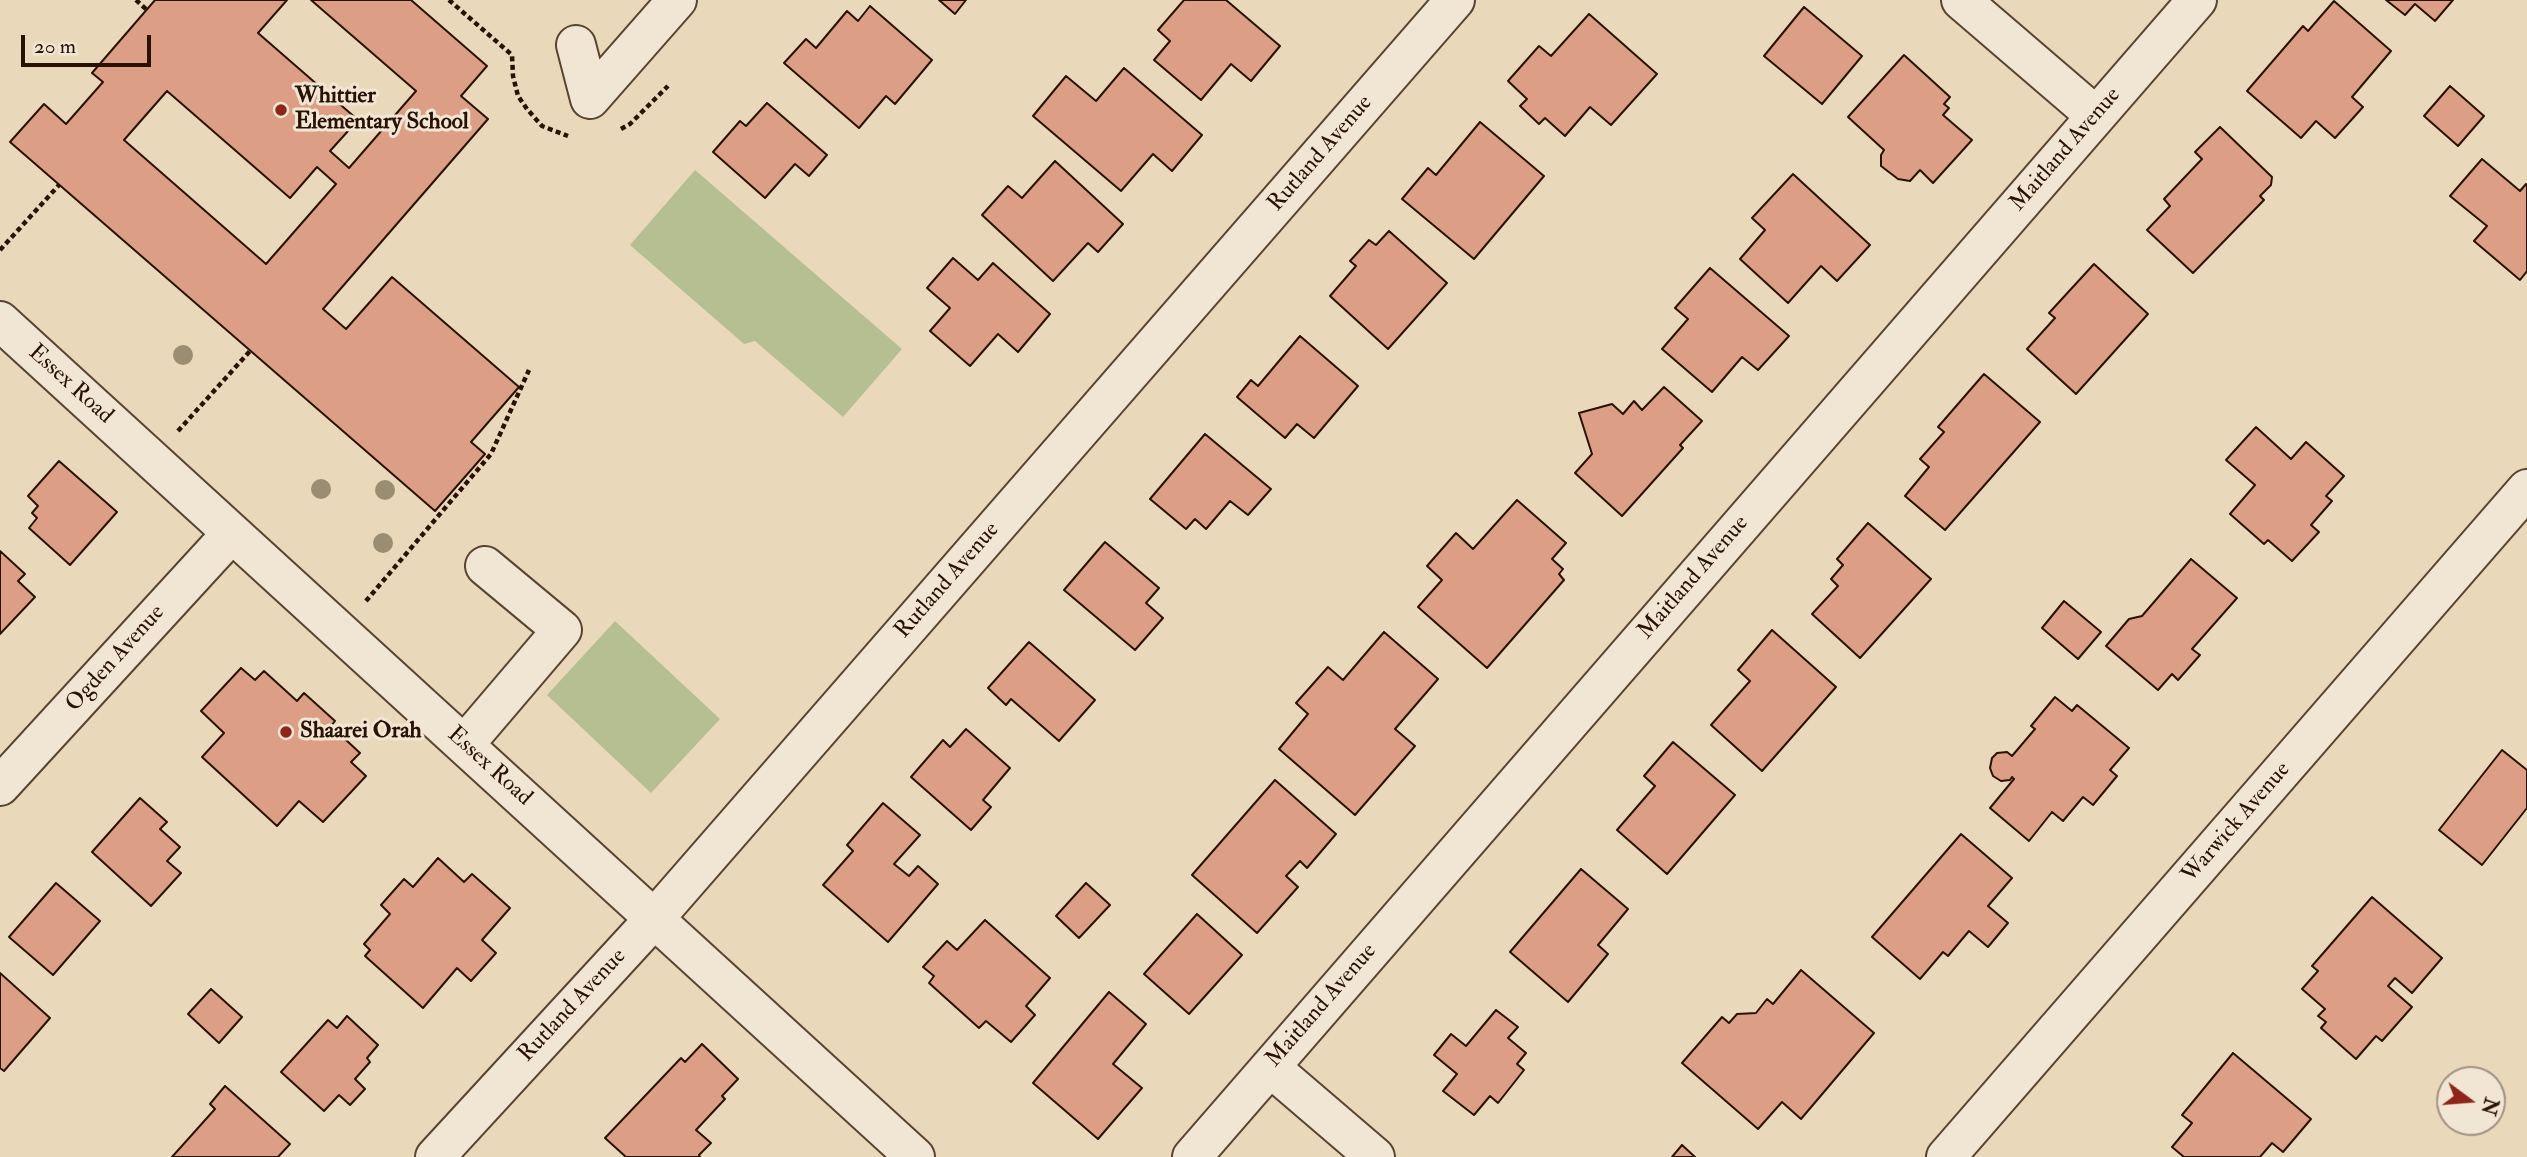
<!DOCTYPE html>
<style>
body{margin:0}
#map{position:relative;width:2527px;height:1157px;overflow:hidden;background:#ead8bb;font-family:"IM FELL Double Pica",serif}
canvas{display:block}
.north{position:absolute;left:2436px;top:1066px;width:70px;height:70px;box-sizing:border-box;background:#f1e6d3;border:2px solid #a19180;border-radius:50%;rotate:106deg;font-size:19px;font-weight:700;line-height:28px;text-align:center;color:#291204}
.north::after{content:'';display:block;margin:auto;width:24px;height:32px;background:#8f2418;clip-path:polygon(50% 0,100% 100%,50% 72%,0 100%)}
.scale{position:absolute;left:21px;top:35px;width:130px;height:32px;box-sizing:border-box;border:4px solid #291204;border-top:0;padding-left:9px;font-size:21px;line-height:24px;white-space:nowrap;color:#291204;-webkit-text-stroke:5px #f1e6d3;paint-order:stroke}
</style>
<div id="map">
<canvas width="2527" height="1157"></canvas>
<div class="north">N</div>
<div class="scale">20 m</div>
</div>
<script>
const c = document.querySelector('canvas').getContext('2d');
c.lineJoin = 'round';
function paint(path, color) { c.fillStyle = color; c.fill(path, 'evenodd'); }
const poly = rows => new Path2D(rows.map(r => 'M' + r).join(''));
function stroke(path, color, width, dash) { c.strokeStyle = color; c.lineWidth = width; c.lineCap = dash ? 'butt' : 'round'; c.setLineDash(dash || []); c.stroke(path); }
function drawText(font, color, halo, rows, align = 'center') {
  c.font = font + ' "IM FELL Double Pica",serif'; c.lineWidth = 6; c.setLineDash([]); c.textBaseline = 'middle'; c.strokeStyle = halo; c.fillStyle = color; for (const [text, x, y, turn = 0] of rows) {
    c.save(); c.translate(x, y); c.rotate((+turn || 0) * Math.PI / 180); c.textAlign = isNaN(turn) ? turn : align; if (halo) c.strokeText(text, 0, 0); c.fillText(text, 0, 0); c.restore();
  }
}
paint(poly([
 [695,170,902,349,843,417,755,341,744,344,630,245],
 [615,621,720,719,651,793,547,695]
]), '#b6bf91');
const building = poly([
 [155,0,287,0,258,33,358,120,330,151,349,168,416,91,311,0,411,0,487,66,461,96,488,119,323,309,346,329,392,277,519,387,471,442,485,454,435,511,10,142,44,104,66,124,103,82,92,73,155,0],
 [167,91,290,198,317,167,336,184,266,264,124,140,167,91],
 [939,0,966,0,955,14,939,0],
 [1184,0,1226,0,1280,46,1251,81,1231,64,1201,100,1154,60,1170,41,1158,30,1184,0],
 [2386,0,2453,0,2435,21,2415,4,2405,15,2386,0],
 [2334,1,2391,51,2352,97,2363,107,2335,138,2316,121,2301,138,2247,91,2303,26,2308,31,2334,1],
 [870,6,932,60,895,104,886,96,859,128,784,63,806,39,816,48,847,11,858,21,870,6],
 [1804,7,1862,56,1822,104,1764,56,1804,7],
 [1589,14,1657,74,1611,125,1590,107,1565,136,1545,118,1539,124,1520,106,1527,99,1508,81,1539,46,1551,56,1589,14],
 [1904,55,1950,97,1944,104,1949,108,1943,115,1972,140,1933,183,1920,170,1910,181,1898,179,1881,166,1881,155,1884,150,1848,117,1904,55],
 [1124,68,1202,135,1172,171,1153,154,1121,191,1033,116,1066,76,1096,101,1124,68],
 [2450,86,2484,116,2458,146,2424,116,2450,86],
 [767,103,827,155,809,176,795,164,765,198,713,152,740,121,746,126,767,103],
 [1480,122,1544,176,1474,259,1402,199,1428,168,1436,175,1480,122],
 [2220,127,2272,177,2271,185,2260,196,2264,200,2193,273,2147,230,2170,206,2164,199,2202,159,2195,152,2220,127],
 [2482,159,2520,191,2526,184,2527,185,2527,271,2520,280,2474,241,2487,226,2450,196,2482,159],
 [1055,161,1123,224,1098,252,1088,243,1053,281,982,215,1008,186,1022,198,1055,161],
 [1793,174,1870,245,1837,281,1821,266,1788,303,1740,259,1765,230,1752,218,1793,174],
 [1389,231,1447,283,1388,349,1330,296,1356,266,1350,261,1369,240,1376,245,1389,231],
 [953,258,978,280,993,263,1050,314,1018,352,998,334,970,366,930,331,950,308,927,288,953,258],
 [2094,264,2148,314,2076,394,2027,349,2055,318,2049,313,2094,264],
 [1710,268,1789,336,1758,370,1742,357,1712,392,1662,349,1688,319,1675,308,1710,268],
 [1300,336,1358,386,1314,438,1297,424,1285,438,1237,397,1251,380,1258,386,1300,336],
 [1984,374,2040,422,1945,530,1905,496,1929,467,1920,459,1944,432,1938,427,1984,374],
 [1664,387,1702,421,1680,445,1683,448,1622,516,1575,473,1592,454,1579,413,1612,404,1623,414,1634,401,1642,410,1664,387],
 [2256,427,2291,459,2306,442,2344,476,2326,496,2332,501,2311,525,2319,532,2292,561,2268,540,2264,544,2230,514,2255,485,2226,460,2256,427],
 [1205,434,1271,489,1248,515,1230,501,1206,529,1195,519,1186,529,1150,499,1205,434],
 [59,461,117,512,70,565,29,528,37,518,32,513,38,506,28,496,59,461],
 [1517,500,1566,543,1552,559,1563,569,1559,574,1564,580,1487,668,1418,607,1442,580,1427,566,1456,533,1473,549,1517,500],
 [1868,523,1931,579,1860,658,1812,614,1838,586,1831,579,1843,565,1837,559,1868,523],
 [1105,542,1159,588,1146,603,1163,618,1135,650,1064,590,1105,542],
 [0,551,25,574,18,581,35,597,0,634,0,551],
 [2191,559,2237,598,2192,649,2200,655,2178,680,2172,674,2158,690,2106,646,2129,619,2142,616,2191,559],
 [2064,601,2101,632,2078,659,2042,628,2064,601],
 [1772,630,1836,687,1762,771,1711,725,1750,681,1738,670,1772,630],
 [1384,632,1438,679,1395,729,1415,746,1355,815,1279,749,1308,714,1296,703,1328,667,1343,680,1384,632],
 [1029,642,1095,700,1059,741,1011,699,1006,705,988,688,1029,642],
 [241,668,255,680,264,671,297,701,304,693,335,721,331,726,360,753,351,762,366,776,323,822,299,801,277,826,202,757,224,733,201,711,241,668],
 [2055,697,2072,711,2077,705,2129,748,2110,770,2117,776,2093,805,2083,797,2063,821,2052,812,2029,841,1990,808,2014,779,2012,777,2010,780,2001,781,1993,776,1990,768,1992,758,1997,753,2007,752,2012,756,2035,729,2031,726,2055,697],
 [966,729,1010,768,983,800,991,807,971,830,911,777,943,740,950,747,966,729],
 [1673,742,1735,795,1667,874,1617,830,1655,786,1644,776,1673,742],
 [2502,750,2527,770,2527,808,2482,865,2439,830,2502,750],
 [1275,780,1336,834,1307,868,1300,861,1286,876,1298,887,1257,933,1192,875,1275,780],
 [140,798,167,822,160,829,180,847,167,861,181,873,151,906,92,852,140,798],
 [883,803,920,835,894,864,909,876,918,866,938,884,888,942,823,885,853,851,847,845,883,803],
 [1961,834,2012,878,1988,906,2008,923,1988,947,1969,931,1948,956,1943,952,1920,979,1872,937,1961,834],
 [438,858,464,882,472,874,510,908,482,940,496,953,471,981,457,968,423,1008,365,956,370,950,364,944,390,914,381,905,404,879,413,887,438,858],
 [1581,869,1628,909,1598,945,1608,954,1568,1002,1510,952,1581,869],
 [56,883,100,921,53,975,9,937,56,883],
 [1086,883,1110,905,1079,938,1056,916,1086,883],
 [2372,897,2442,958,2412,993,2395,978,2388,986,2412,1007,2382,1041,2376,1036,2356,1059,2321,1028,2326,1022,2318,1016,2325,1009,2302,989,2318,971,2312,966,2372,897],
 [1197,914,1242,955,1189,1014,1144,974,1197,914],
 [985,920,1050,978,1026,1006,1035,1015,1011,1042,986,1021,979,1028,929,983,934,976,923,967,947,941,957,950,985,920],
 [1801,970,1874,1033,1801,1119,1782,1102,1758,1129,1682,1063,1722,1017,1729,1023,1737,1014,1756,1013,1767,999,1773,1004,1801,970],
 [0,973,50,1018,4,1071,0,1068,0,973],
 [211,989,242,1017,219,1043,188,1014,211,989],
 [1109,992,1146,1024,1113,1064,1142,1088,1098,1139,1033,1083,1109,992],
 [1496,1010,1518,1027,1508,1038,1526,1053,1517,1064,1524,1070,1498,1103,1490,1096,1474,1115,1443,1091,1457,1074,1434,1055,1451,1034,1466,1046,1496,1010],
 [347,1016,378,1045,367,1058,370,1062,355,1079,365,1089,350,1105,339,1095,324,1111,281,1072,328,1020,337,1028,347,1016],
 [702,1044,738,1079,722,1096,725,1099,696,1130,711,1143,699,1155,700,1157,626,1157,605,1138,681,1058,685,1062,702,1044],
 [2233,1053,2311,1119,2283,1152,2272,1143,2260,1157,2184,1157,2172,1147,2192,1123,2182,1115,2233,1053],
 [225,1086,290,1144,278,1157,172,1157,215,1109,210,1104,225,1086],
 [1682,1145,1695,1157,1672,1157,1682,1145]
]);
paint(building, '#dc9e84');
stroke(building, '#291204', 2);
const minor = poly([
 [1961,0,2096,116],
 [576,45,590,99,677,0],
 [0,321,915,1157],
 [464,745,562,630,485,566],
 [0,786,232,533],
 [1270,1067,1375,1157],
 [435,1157,654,919,1455,0],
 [1192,1157,2197,0],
 [1946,1157,2527,489]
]);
stroke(minor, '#594432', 42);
stroke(poly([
 [136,0,147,10],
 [449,0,512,55,513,76,518,96,527,109,542,126,568,136],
 [621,129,630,124,668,86],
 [0,250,59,185],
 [178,431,250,351],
 [366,601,491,454,529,370]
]), '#291204', 4.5, [5, 3.5]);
stroke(minor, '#f1e6d3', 38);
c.fillStyle = '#9b8d71';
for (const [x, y] of [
 [183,355],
 [321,489],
 [385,490],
 [383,543]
]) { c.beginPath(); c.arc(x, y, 10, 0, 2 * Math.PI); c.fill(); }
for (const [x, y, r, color] of [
 [281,110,7,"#8f2418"],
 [286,732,7,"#8f2418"]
]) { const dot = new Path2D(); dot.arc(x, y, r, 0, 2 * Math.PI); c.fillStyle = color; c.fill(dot); stroke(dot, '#f1e6d3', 2.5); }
drawText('bold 23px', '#291204', '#f1e6d3', [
 ["Whittier",295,97],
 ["Elementary School",295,123],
 ["Shaarei Orah",300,732]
], 'left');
drawText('23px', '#291204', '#f1e6d3', [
 ["Maitland Avenue",2066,150,-49],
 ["Rutland Avenue",1321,154,-49],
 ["Essex Road",70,385,42],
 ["Maitland Avenue",1694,578,-49],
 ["Rutland Avenue",948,581,-49],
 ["Ogden Avenue",116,659,-48],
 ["Essex Road",489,767,42],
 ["Warwick Avenue",2237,823,-49],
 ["Rutland Avenue",573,1006,-47],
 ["Maitland Avenue",1322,1006,-49]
]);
</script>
